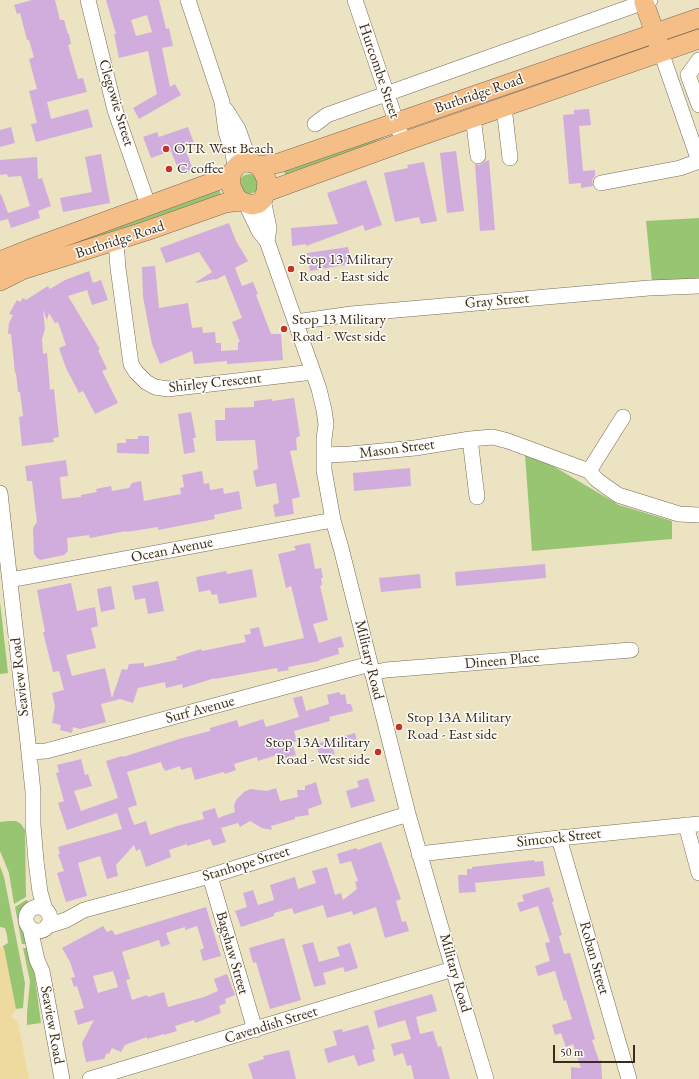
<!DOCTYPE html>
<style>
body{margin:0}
#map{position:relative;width:699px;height:1079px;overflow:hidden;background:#ebe3c2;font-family:"EB Garamond",serif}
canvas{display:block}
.scale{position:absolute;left:553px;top:1045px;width:82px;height:18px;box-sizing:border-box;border:2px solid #3b2a1e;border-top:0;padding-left:5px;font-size:12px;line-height:14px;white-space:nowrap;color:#3b2a1e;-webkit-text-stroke:3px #fdfcf7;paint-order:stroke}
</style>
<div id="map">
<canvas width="699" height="1079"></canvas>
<div class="scale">50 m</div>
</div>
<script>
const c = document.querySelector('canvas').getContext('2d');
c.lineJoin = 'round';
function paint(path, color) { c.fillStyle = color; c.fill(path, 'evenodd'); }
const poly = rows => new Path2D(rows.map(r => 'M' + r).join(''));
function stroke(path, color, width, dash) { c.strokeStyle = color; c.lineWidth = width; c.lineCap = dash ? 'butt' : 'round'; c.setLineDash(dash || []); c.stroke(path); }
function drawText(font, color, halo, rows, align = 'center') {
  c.font = font + ' "EB Garamond",serif'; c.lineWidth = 3; c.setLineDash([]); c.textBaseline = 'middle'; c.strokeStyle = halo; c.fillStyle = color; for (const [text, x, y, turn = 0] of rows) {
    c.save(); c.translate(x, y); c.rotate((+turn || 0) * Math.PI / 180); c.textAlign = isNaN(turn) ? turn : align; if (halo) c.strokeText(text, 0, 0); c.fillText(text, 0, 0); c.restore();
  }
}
paint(poly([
 [386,136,366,146,287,179,283,169],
 '239 184a10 10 0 1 1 20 0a10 10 0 1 1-20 0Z',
 [218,186,222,198,1,275,0,270],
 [699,218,699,279,652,282,646,221],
 [525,455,553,466,619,505,672,521,672,539,532,551],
 [0,602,8,673,0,674],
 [8,821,16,821,21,824,25,830,26,897,14,904,9,873,0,851,0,822],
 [0,866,4,877,25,983,23,1008,15,1009,3,946,8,943,7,935,5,928,0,927],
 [26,900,28,901,28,905,21,917,30,944,22,944,15,907],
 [23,948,31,948,41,1023,27,1025,27,1013,30,981]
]), '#98c572');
paint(poly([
 [0,947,4,948,16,1009,11,1016,18,1022,29,1079,0,1079]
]), '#eeda9e');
paint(poly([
 [32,0,55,0,60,20,64,20,68,34,69,34,71,44,68,45,78,79,83,78,87,92,47,102,51,119,88,109,93,127,36,142,31,124,37,123,29,91,37,89,29,59,34,57,29,40,27,40,20,13,17,14,14,5],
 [106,0,159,0,166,29,169,28,173,46,162,48,170,87,175,84,181,95,139,119,133,108,157,94,148,51,119,58,114,34,116,34],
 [147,15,152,32,136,36,131,20],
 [589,109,591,125,579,126,583,171,595,170,595,176,592,180,593,186,581,188,581,183,569,184,563,115,574,114,574,110],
 [11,127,15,143,0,147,0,130],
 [188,127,194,143,185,147,193,170,180,174,171,151,151,158,143,137,157,132,159,137],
 [456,151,464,211,447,213,440,153],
 [101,154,110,203,63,212,60,198,92,192,85,157],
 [37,157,38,179,42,178,51,206,38,211,40,218,11,228,8,219,0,221,0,195,1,194,8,213,30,206,21,176,8,177,7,174,0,175,0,160],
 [489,160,495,230,480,231,475,164,480,165,486,161],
 [424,162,437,221,421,224,419,217,395,222,384,173,408,168,407,165],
 [366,180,382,225,365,231,363,225,306,246,306,244,292,246,291,228,338,224,327,193],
 [229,223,236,241,248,261,235,268,242,286,253,282,258,294,256,295,271,334,281,334,283,360,227,364,227,361,194,364,192,351,160,364,152,344,143,297,142,267,155,266,159,308,188,303,192,328,202,327,203,333,215,332,216,343,221,343,221,351,238,350,238,342,240,342,232,322,242,318,225,275,215,280,215,279,196,283,196,282,212,272,199,252,166,263,160,248],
 [348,247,351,264,310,271,307,253],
 [89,271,93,283,101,280,108,300,92,305,87,290,68,296,100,349,98,350,107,369,102,371,118,403,95,414,83,391,79,393,66,368,59,348,66,345,58,322,55,323,49,313,47,320,43,310,45,329,42,339,43,354,47,353,50,390,54,389,59,437,53,438,54,442,22,446,19,417,23,416,20,392,18,392,16,373,15,373,11,334,8,334,9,323,13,315,9,314,17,300,20,302,23,298,26,300,48,286,50,289,65,280],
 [294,398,300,436,296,438,297,450,290,451,300,497,292,499,294,514,275,517,273,505,279,503,276,483,256,487,253,471,258,469,255,440,216,441,215,420,225,420,225,408,254,407,254,401,272,399,272,401],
 [191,412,196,438,193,438,195,452,184,454,178,414],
 [138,436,149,436,149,454,117,453,117,443,126,443,126,439,138,439],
 [66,460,68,476,60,477,62,499,81,497,81,495,97,492,96,489,111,486,112,491,129,488,132,483,141,481,144,501,181,494,180,488,184,487,182,475,202,471,204,484,209,483,210,490,223,488,224,494,239,491,242,509,214,515,215,519,158,530,158,527,126,532,126,531,90,538,89,535,67,538,68,551,64,555,40,560,37,558,34,554,33,528,37,522,32,481,27,481,25,466],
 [410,468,411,486,354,491,353,473],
 [310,543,315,569,321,568,323,578,321,578,322,585,320,586,328,620,313,624,319,643,341,636,344,647,338,648,339,654,319,660,319,661,288,667,289,670,278,672,277,668,215,679,215,678,183,688,182,684,166,688,165,682,138,688,133,703,120,699,101,704,106,722,80,729,73,727,72,733,60,730,61,725,52,723,55,706,52,693,64,690,59,671,53,672,43,632,45,632,37,590,71,583,77,611,95,607,98,626,91,628,96,648,66,655,72,676,105,668,112,698,122,669,127,670,129,664,144,663,144,667,177,660,176,657,201,649,202,651,246,642,244,635,251,634,250,629,259,627,264,647,304,638,291,586,286,588,278,554,296,550,294,546],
 [545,564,546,578,456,586,455,572],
 [252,569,257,597,219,604,217,594,212,595,210,590,199,592,196,577,226,571,227,574],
 [420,574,421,588,381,592,379,578],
 [158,581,164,611,148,614,145,598,135,600,132,586],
 [111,586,115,609,101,612,97,589],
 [339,692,341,695,345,694,347,704,351,704,353,711,329,717,330,721,294,731,297,741,292,743,296,755,282,759,280,754,258,761,257,757,234,764,236,770,225,774,224,772,195,780,191,767,181,770,180,766,165,771,164,768,163,768,161,762,127,772,137,805,128,808,134,825,146,821,150,835,177,826,204,819,202,812,215,808,218,818,235,812,234,806,236,800,244,792,250,789,267,791,276,788,280,801,298,797,297,790,305,790,305,786,316,782,322,804,308,809,309,815,295,817,295,819,271,826,272,830,262,828,250,821,240,827,238,823,221,828,226,842,213,846,210,839,187,846,187,844,169,850,171,857,146,867,140,849,136,851,134,845,116,865,118,876,107,879,100,856,78,863,87,896,66,902,57,873,64,871,58,854,60,854,58,847,122,829,117,813,67,830,58,803,64,801,56,773,59,772,57,765,81,759,85,775,88,774,92,786,74,791,81,811,118,798,106,761,122,756,123,757,179,739,210,731,210,728,237,720,239,727,263,719,266,727,299,717,293,698,302,696,306,711,329,704,327,695],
 [355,733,357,741,333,749,335,754,320,758,316,744],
 [368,778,375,801,351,808,346,791,359,787,357,781],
 [381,842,401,899,396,901,402,922,406,921,409,931,385,938,376,907,353,915,352,911,327,918,323,905,294,914,292,908,274,913,274,916,241,927,235,911,247,907,243,893,253,890,258,905,274,900,270,885,295,877,298,889,316,883,312,871,327,867,335,895,341,893,343,900,357,889,355,882,358,881,351,861,340,864,337,854,356,848,358,850],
 [534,860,535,862,543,861,545,876,475,883,476,892,459,893,458,875,467,875,467,869,472,869,472,867],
 [549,887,554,901,552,902,562,935,559,936,564,954,570,953,595,1039,592,1040,599,1061,601,1060,602,1079,571,1079,571,1067,581,1068,573,1044,566,1047,561,1033,555,1035,552,1025,572,1019,566,1000,564,1001,555,971,538,976,535,966,550,961,545,943,550,942,538,906,520,912,517,903,524,901,522,895],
 [206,907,221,956,203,961,200,950,204,948,197,926,185,930,185,927,166,933,170,944,161,947,159,940,122,952,130,979,126,980,132,1000,147,995,148,997,164,992,168,1007,204,997,218,991,214,979,227,974,235,995,225,999,226,1003,219,1006,221,1013,195,1023,194,1020,175,1026,177,1031,164,1035,164,1034,147,1039,147,1037,125,1045,121,1052,112,1048,109,1054,107,1053,104,1059,86,1062,82,1043,94,1020,78,1025,74,1011,84,1008,77,986,74,987,71,978,75,977,70,962,62,948,103,926,107,932,112,930,115,935],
 [113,971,118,987,98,993,93,976],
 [284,938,301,1000,270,1009,256,962,253,963,249,948],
 [313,942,319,962,340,956,337,947,350,943,358,968,345,972,343,967,323,973,326,984,314,987,302,945],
 [432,994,437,1011,416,1017,420,1034,433,1031,438,1047,441,1046,450,1079,414,1079,411,1065,407,1066,403,1053,394,1056,391,1044,411,1039,405,1020,378,1028,374,1011],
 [368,1025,375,1049,372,1050,375,1061,358,1066,354,1055,328,1063,324,1049,337,1045,333,1031,342,1029,343,1032],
 [289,1050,296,1079,253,1079,248,1064,264,1059,263,1056]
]), '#d1adde');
const minor = poly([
 [88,0,115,110,148,205],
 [188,0,222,102,226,132,233,153,235,168],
 [355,0,403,142],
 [661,52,699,161],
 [699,60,688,75,699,105],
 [504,107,510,158],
 [226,110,238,129,248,157,253,163],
 [473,117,478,156],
 [315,124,327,115,650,0],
 [601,183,680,168,699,161],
 [263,199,269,228,267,241],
 [246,204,259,231,267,241,319,389,324,410,326,424,324,439,324,470,333,520,341,548,408,814,453,969,486,1079],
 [116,241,118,268,131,364,136,372,146,382,155,387,168,389,313,372],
 [296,322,351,314,649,288,699,286],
 [470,439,477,497],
 [324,455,350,454,415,448,470,439,493,437,508,441,589,471,597,480,618,495,679,514,699,515],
 [589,471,623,417],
 [0,493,28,743,33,792,33,825,36,861,40,892,45,909],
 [10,580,333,520],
 [372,673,386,670,631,650],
 [29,752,46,751,370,664],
 [686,825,699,873],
 [559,838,629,1079],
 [419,854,559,838,699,824],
 [210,876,255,1030],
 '26 919a12 12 0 1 1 24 0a12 12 0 1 1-24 0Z',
 [47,926,66,920,84,910,210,876,408,814],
 [30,928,37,960,42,971,62,1079],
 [90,1079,453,969]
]);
const major = poly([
 [644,2,659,45],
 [246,162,253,163,259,166,264,174,267,181,266,192,263,199,259,203,252,205,240,201,235,195,231,186,231,174,235,168,239,164,246,162],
 [259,166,279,163,699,18],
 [266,192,403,142,699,39],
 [0,261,30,249,219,180,231,174],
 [0,281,22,270,146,231,225,203,240,201]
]);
stroke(minor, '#796b57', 16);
stroke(major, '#796b57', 20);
stroke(minor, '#fff', 15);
stroke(major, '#f6be87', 19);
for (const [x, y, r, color] of [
 [166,149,4,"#c8321e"],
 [169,169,4,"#c8321e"],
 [291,269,4,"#c8321e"],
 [284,329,4,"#c8321e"],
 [399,727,4,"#c8321e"],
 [378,752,4,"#c8321e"]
]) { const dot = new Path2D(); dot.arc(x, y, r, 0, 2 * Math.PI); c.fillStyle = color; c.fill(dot); stroke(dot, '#fdfcf7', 1.5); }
drawText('15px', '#3b2a1e', '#fdfcf7', [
 ["Hurcombe Street",379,71,71],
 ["Burbridge Road",479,94,-19],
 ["Clegowie Street",116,103,73],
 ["Burbridge Road",120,240,-18],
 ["Gray Street",497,301,-5],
 ["Shirley Crescent",215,383,-6],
 ["Mason Street",397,449,-7],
 ["Ocean Avenue",172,550,-11],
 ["Military Road",369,660,76],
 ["Dineen Place",502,661,-5],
 ["Seaview Road",20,677,-96],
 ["Surf Avenue",200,710,-15],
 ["Simcock Street",559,838,-6],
 ["Stanhope Street",246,864,-17],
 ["Bagshaw Street",232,953,74],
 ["Roban Street",594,958,74],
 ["Military Road",455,973,74],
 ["Seaview Road",52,1025,80],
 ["Cavendish Street",271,1025,-17]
]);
drawText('15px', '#3b2a1e', '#fdfcf7', [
 ["OTR West Beach",174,149],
 ["C coffee",177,169],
 ["Stop 13 Military",299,260],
 ["Road - East side",299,277],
 ["Stop 13 Military",292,320],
 ["Road - West side",292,337],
 ["Stop 13A Military",407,718],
 ["Road - East side",407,735],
 ["Stop 13A Military",370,743,"right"],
 ["Road - West side",370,760,"right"]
], 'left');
</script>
